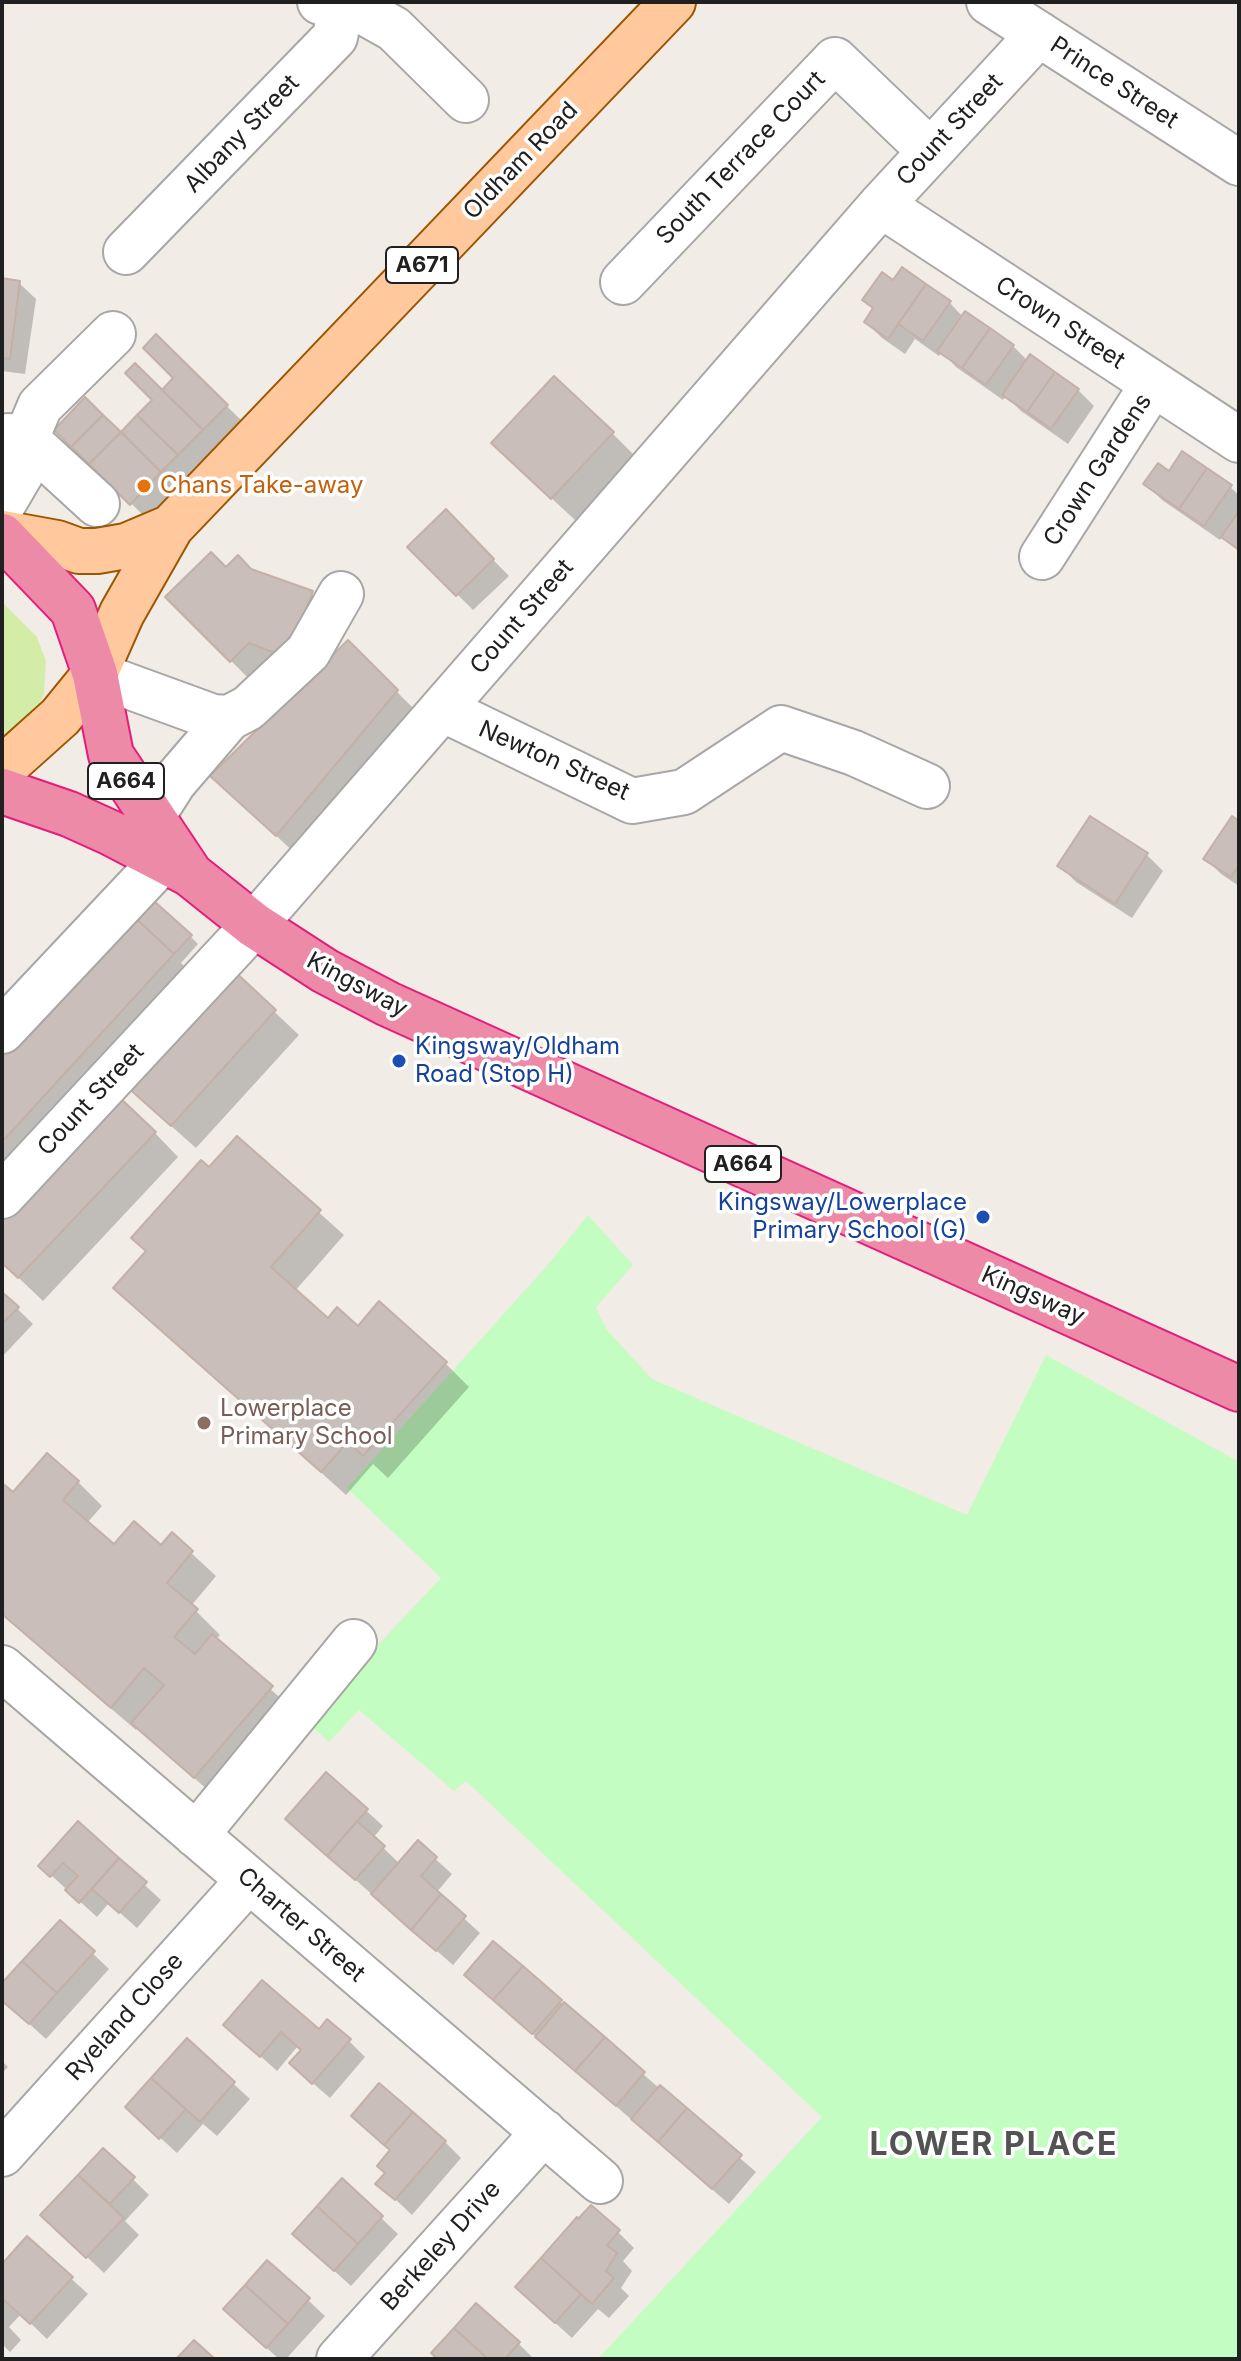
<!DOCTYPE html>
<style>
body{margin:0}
#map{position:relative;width:1241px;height:2361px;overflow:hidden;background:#f1ece6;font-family:Inter,sans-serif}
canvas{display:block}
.frame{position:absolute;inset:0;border:4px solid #202020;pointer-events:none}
</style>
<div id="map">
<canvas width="1241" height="2361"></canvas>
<div class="frame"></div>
</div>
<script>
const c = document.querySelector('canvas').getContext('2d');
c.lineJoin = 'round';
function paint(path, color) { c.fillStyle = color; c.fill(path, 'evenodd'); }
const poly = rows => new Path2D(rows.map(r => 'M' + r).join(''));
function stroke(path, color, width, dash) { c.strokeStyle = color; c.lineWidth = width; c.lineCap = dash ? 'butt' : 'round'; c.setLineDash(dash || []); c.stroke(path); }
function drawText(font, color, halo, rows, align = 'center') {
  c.font = font + ' Inter,sans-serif'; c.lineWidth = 7; c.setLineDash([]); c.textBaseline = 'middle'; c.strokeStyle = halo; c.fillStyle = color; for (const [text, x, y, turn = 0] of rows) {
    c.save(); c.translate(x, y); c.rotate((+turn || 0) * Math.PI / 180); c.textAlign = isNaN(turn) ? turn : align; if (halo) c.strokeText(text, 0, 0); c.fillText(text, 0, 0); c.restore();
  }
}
paint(poly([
 [2,602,37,637,46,661,44,694,33,720,2,743]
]), '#d3eda9');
paint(poly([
 [588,1215,633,1265,596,1307,606,1329,652,1379,967,1515,1046,1355,1239,1462,1239,2359,598,2359,822,2117,466,1781,454,1791,359,1710,329,1742,306,1721,441,1578,347,1488,546,1267]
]), '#c4fdc1');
paint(poly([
 [2,280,19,283,36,299,25,374,2,371],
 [893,282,949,302,963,317,1013,346,1028,361,1078,390,1094,406,1068,444,1021,411,1006,396,1003,400,956,367,942,352,939,356,915,339,905,354,882,338,866,322],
 [156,337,243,422,147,519,57,430,121,435,176,378],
 [612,433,636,457,576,521,517,466],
 [1170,473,1230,487,1239,495,1239,552,1223,536,1220,540,1162,500,1146,484],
 [446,512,509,576,473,610,410,547],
 [226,570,251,571,311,593,335,617,313,678,348,643,421,716,301,859,213,776,311,680,255,685,168,597],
 [1091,819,1147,855,1163,871,1132,918,1076,882,1060,866],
 [1239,823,1239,886,1221,874,1205,858],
 [190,936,198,944,181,963,197,979,2,1192,2,1052],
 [232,972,299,1035,196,1148,152,1109],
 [155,1133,178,1157,43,1301,2,1262,2,1221],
 [237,1139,344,1235,295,1291,328,1321,358,1328,445,1363,469,1387,388,1478,373,1464,346,1495,116,1288,148,1252,209,1170],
 [2,1294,33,1324,2,1357],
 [78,1482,102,1506,87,1523,115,1547,162,1547,172,1535,216,1576,191,1606,220,1635,215,1640,295,1711,219,1800,138,1728,136,1730,2,1615,2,1486,13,1495],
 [327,1775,383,1826,373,1838,400,1864,418,1843,452,1874,436,1893,480,1933,453,1965,304,1835],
 [78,1824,161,1900,137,1928,109,1903,97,1917,41,1866],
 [60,1922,109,1969,46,2039,2,1999,2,1987],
 [493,1944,756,2172,729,2204,483,1991],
 [226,2025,319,2032,349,2041,365,2057,330,2098,308,2079,303,2050,298,2046,277,2071],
 [187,2041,250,2099,217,2136,203,2124,177,2153,144,2123],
 [2,2061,8,2067,2,2073],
 [353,2116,445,2142,461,2158,412,2215,378,2183,387,2173,391,2151],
 [103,2150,149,2195,125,2221,139,2235,104,2273,43,2215],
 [342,2181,398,2234,351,2286,310,2249],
 [578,2222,618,2232,634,2248,623,2261,632,2271,621,2288,629,2296,609,2318,598,2309,572,2338,533,2303],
 [28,2239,88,2294,47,2339,21,2314,9,2327,21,2340,10,2352,2,2344,2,2267],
 [267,2262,325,2316,286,2359,279,2359,241,2325],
 [476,2306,519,2344,534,2359,439,2359]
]), '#0003');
const building = poly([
 [902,267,926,284,888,339,864,322,873,308,862,300,882,272,893,280,902,267],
 [2,278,20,281,10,359,2,358,2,278],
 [926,284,951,301,923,341,898,324,926,284],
 [965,311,990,328,962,368,937,351,965,311],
 [990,328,1014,345,986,385,962,368,990,328],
 [156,334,228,405,203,430,162,390,173,378,143,348,156,334],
 [1030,354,1055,372,1027,412,1002,395,1030,354],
 [135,363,203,430,178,455,137,415,152,400,125,373,135,363],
 [1055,372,1079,389,1051,429,1027,412,1055,372],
 [554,376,614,432,551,499,491,443,554,376],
 [85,397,103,415,71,447,54,430,85,397],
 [103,415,121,432,89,464,71,447,103,415],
 [137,415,178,455,161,472,121,432,137,415],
 [121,432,161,472,130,505,89,464,121,432],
 [1182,451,1207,468,1179,509,1143,484,1158,463,1169,471,1182,451],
 [1207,468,1232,485,1204,526,1179,509,1207,468],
 [446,509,494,559,456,596,407,547,446,509],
 [1239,511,1239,550,1221,537,1239,511],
 [211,552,226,567,238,555,251,569,313,591,288,658,249,643,230,662,165,597,211,552],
 [348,640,398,690,276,836,210,776,348,640],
 [1090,816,1148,853,1115,904,1057,866,1090,816],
 [1232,816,1239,821,1239,865,1231,877,1203,859,1232,816],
 [145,893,192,935,174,954,128,911,145,893],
 [128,911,174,954,2,1142,2,1049,128,911],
 [232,969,276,1010,171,1126,125,1085,232,969],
 [118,1096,156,1132,18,1278,2,1263,2,1218,118,1096],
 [237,1136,321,1210,271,1267,328,1318,337,1307,358,1326,379,1301,447,1362,363,1456,348,1442,321,1472,113,1288,146,1251,131,1238,201,1160,209,1167,237,1136],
 [2,1292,19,1307,2,1324,2,1292],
 [47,1453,79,1481,63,1500,114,1544,134,1521,161,1545,172,1532,193,1551,167,1583,198,1609,174,1637,195,1654,212,1634,273,1686,194,1778,131,1723,164,1685,144,1668,111,1708,2,1614,2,1483,13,1492,47,1453],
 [326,1772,368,1809,327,1856,285,1819,326,1772],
 [78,1821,119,1858,79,1903,65,1890,78,1876,63,1863,50,1877,38,1866,78,1821],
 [357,1821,385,1846,355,1880,327,1856,357,1821],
 [418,1840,437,1857,421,1876,441,1894,411,1930,371,1894,418,1840],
 [119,1858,147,1882,119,1913,92,1889,119,1858],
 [441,1894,466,1916,436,1951,411,1930,441,1894],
 [60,1920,95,1951,57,1993,22,1961,60,1920],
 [493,1941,523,1966,493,2000,464,1975,493,1941],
 [22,1961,57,1993,29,2024,2,2001,2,1983,22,1961],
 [523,1966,562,2000,532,2034,493,2000,523,1966],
 [262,1980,319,2029,327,2019,351,2039,312,2084,289,2063,301,2050,281,2032,260,2057,223,2025,262,1980],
 [564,2002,605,2037,575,2071,535,2037,564,2002],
 [605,2037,645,2072,616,2106,575,2071,605,2037],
 [187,2038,235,2082,200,2122,151,2078,187,2038],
 [151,2078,186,2109,159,2139,125,2107,151,2078],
 [379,2083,413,2112,384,2145,351,2116,379,2083],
 [660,2085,687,2108,658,2142,631,2119,660,2085],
 [687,2108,742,2155,712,2189,658,2142,687,2108],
 [413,2112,446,2141,395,2200,375,2184,385,2173,377,2166,390,2150,384,2145,413,2112],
 [103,2148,135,2177,110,2204,78,2175,103,2148],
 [78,2175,124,2218,86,2258,40,2215,78,2175],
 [342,2178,383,2216,358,2244,317,2206,342,2178],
 [591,2205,620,2230,607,2245,617,2253,606,2271,614,2278,592,2304,541,2258,577,2217,578,2219,591,2205],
 [317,2206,358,2244,334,2271,292,2234,317,2206],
 [27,2236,73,2277,30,2324,4,2300,2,2302,2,2264,27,2236],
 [541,2258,581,2294,555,2323,515,2287,541,2258],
 [267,2260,310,2298,288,2324,245,2285,267,2260],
 [245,2285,288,2324,266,2348,223,2309,245,2285],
 [476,2303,520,2342,505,2359,488,2359,454,2328,476,2303],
 [454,2328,488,2359,437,2359,431,2353,454,2328],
 [194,2340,215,2359,176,2359,194,2340]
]);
paint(building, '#c9beb9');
stroke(building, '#c4b0a7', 2);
const minor = poly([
 [320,2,362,11,394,29,466,100],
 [989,2,1239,163],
 [881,205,1239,440],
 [126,252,335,37,341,7],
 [623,282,835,60,930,151],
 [8,436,26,439,97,504],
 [2,506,26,465,26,439,40,406,113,334],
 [1042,557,1153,384],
 [95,674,213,717,229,718],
 [442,709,632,801,684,792,781,728,854,753,927,786],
 [151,818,174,782,229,718,248,708,308,652,341,594],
 [2,1031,162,861],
 [2,1196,254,925,881,205,1039,34],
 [2,1668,600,2181],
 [196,1835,354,1642],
 [2,2154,249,1880],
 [339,2359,544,2132]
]);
const major = poly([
 [2,533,57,543,79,551,97,551,126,546,171,527],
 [2,769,60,717,95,674,122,613,171,527,673,2]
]);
const highway = poly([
 [2,536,73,610,95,674,111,755,189,872],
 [2,791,69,814,111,833,190,874,254,925,325,971,388,1004,1239,1389]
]);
stroke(minor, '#a7a7a7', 48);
stroke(major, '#9c5500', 48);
stroke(highway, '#e51d7a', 48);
stroke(minor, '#fff', 44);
stroke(major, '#ffc99d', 44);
stroke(highway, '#ec8aa8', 44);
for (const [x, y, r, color] of [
 [144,486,8,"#e8710a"],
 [399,1061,8,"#1a4fb4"],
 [983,1217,8,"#1a4fb4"],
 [204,1423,8,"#8d6e63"]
]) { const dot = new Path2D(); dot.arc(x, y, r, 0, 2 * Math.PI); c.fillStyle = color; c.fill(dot); stroke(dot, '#fff', 3); }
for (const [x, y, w] of [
 [422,265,72],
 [126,781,76],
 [743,1164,76]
]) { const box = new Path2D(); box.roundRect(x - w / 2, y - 18, w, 36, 6); c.fillStyle = '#fff'; c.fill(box); stroke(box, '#202020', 2); }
drawText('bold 22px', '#202020', null, [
 ["A671",422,265],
 ["A664",126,781],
 ["A664",743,1164]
]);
drawText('24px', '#202020', '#fff', [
 ["Prince Street",1114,83,33],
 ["Count Street",950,130,-47],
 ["Albany Street",242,134,-46],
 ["South Terrace Court",741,158,-46],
 ["Oldham Road",521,161,-46],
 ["Crown Street",1060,323,33],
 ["Crown Gardens",1098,470,-57],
 ["Count Street",522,617,-49],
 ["Newton Street",554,761,24],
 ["Kingsway",357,985,28],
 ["Count Street",91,1100,-47],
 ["Kingsway",1033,1296,24],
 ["Charter Street",301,1925,41],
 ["Ryeland Close",125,2017,-48],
 ["Berkeley Drive",441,2246,-48]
]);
drawText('24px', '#c56008', '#fff', [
 ["Chans Take-away",160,486]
], 'left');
drawText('24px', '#164399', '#fff', [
 ["Kingsway/Oldham",415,1047],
 ["Road (Stop H)",415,1075],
 ["Kingsway/Lowerplace",967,1203,"right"],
 ["Primary School (G)",967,1231,"right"]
], 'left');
drawText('24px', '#785e54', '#fff', [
 ["Lowerplace",220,1409],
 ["Primary School",220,1437]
], 'left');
c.letterSpacing = '2px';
drawText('bold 32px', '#535353', '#fff', [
 ["LOWER PLACE",994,2145]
]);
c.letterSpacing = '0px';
</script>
